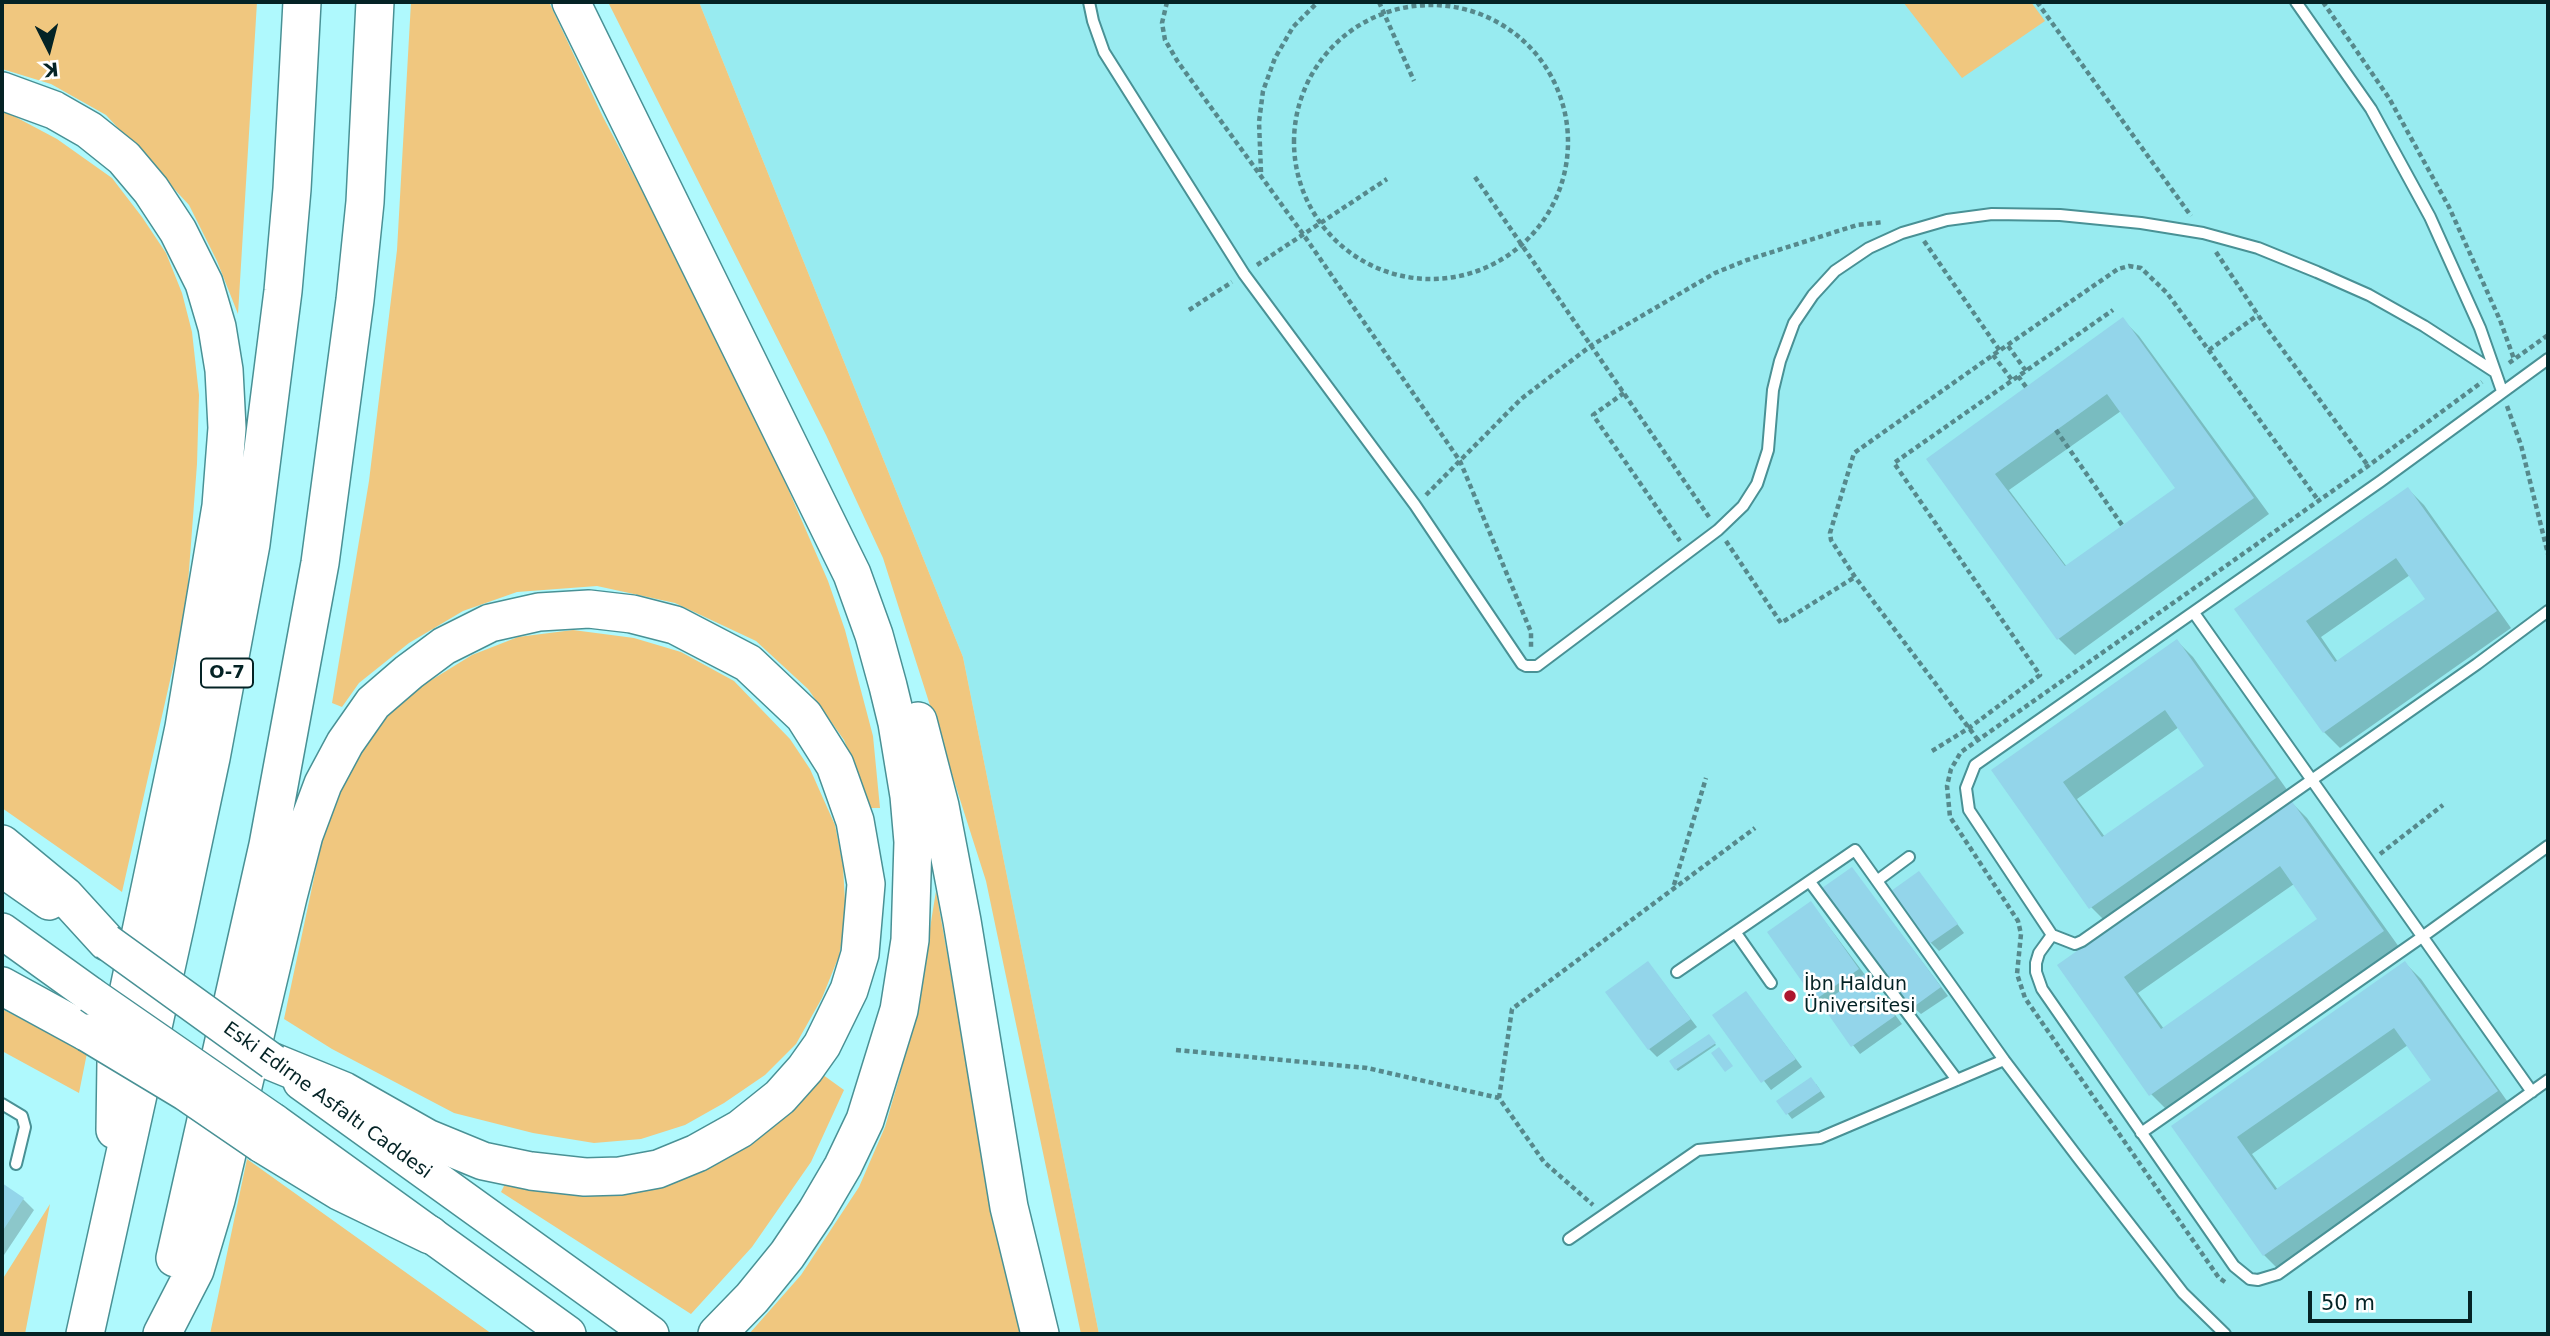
<!DOCTYPE html>
<meta charset="utf-8">
<style>
body{margin:0}
#map{position:relative;width:2550px;height:1336px;overflow:hidden;background:#aff9fd;font-family:"DejaVu Sans",sans-serif}
canvas{display:block}
.frame{position:absolute;inset:0;border:4px solid #042325;pointer-events:none}
.north{position:absolute;left:14px;top:14px;width:70px;height:70px;-webkit-text-stroke:5px #fff;paint-order:stroke;rotate:174deg;font-size:19px;font-weight:700;line-height:28px;text-align:center;color:#042325}
.north::after{content:'';display:block;margin:auto;width:24px;height:32px;background:#042325;clip-path:polygon(50% 0,100% 100%,50% 72%,0 100%)}
.scale{position:absolute;left:2308px;top:1291px;width:164px;height:32px;box-sizing:border-box;border:4px solid #042325;border-top:0;padding-left:9px;font-size:21px;line-height:24px;white-space:nowrap;color:#042325;-webkit-text-stroke:5px #fff;paint-order:stroke}
</style>
<div id="map">
<canvas width="2550" height="1336"></canvas>
<div class="frame"></div>
<div class="north">K</div>
<div class="scale">50 m</div>
</div>
<script>
const c = document.querySelector('canvas').getContext('2d');
c.lineJoin = 'round';
function paint(path, color) { c.fillStyle = color; c.fill(path, 'evenodd'); }
const poly = rows => new Path2D(rows.map(r => 'M' + r).join(''));
function stroke(path, color, width, dash) { c.strokeStyle = color; c.lineWidth = width; c.lineCap = dash ? 'butt' : 'round'; c.setLineDash(dash || []); c.stroke(path); }
function drawText(font, color, halo, rows, align = 'center') {
  c.font = font + ' "DejaVu Sans",sans-serif'; c.lineWidth = 5; c.setLineDash([]); c.textBaseline = 'middle'; c.strokeStyle = halo; c.fillStyle = color; for (const [text, x, y, turn = 0] of rows) {
    c.save(); c.translate(x, y); c.rotate((+turn || 0) * Math.PI / 180); c.textAlign = isNaN(turn) ? turn : align; if (halo) c.strokeText(text, 0, 0); c.fillText(text, 0, 0); c.restore();
  }
}
paint(poly([
 [699,2,2548,2,2548,1334,1099,1334,963,657]
]), '#98ebf0');
paint(poly([
 [2,2,257,2,238,314,217,261,189,205,106,115,51,84,2,69],
 [411,2,549,2,603,117,686,274,779,468,828,581,845,630,873,736,880,808,870,808,844,740,808,689,756,641,675,603,597,586,517,592,463,611,409,643,359,683,342,707,332,703,369,481,397,250],
 [608,2,699,2,963,657,1099,1334,1081,1334,986,881,883,558,826,435],
 [1903,2,2031,2,2045,21,1962,78],
 [2,112,8,113,57,139,112,178,142,217,166,253,182,293,192,332,199,395,197,464,186,610,122,892,2,808],
 [573,630,634,638,681,652,734,681,790,739,810,769,835,825,843,866,846,919,839,956,822,998,796,1044,765,1075,724,1103,685,1125,641,1139,594,1143,533,1133,454,1113,332,1049,284,1019,324,831,346,778,372,730,412,692,472,655,518,637],
 [936,891,999,1243,1024,1334,749,1334,801,1275,859,1187,885,1127,902,1068,922,978],
 [2,1009,87,1053,79,1093,2,1051],
 [819,1072,844,1090,811,1162,752,1247,691,1314,501,1192,505,1184,584,1191],
 [247,1159,492,1334,210,1334],
 [50,1204,25,1334,2,1334,2,1280]
]), '#f0c77f');
paint(poly([
 [2123,320,2139,336,2269,514,2075,655,2059,639,1928,460],
 [2121,411,2178,488,2067,567,2009,490],
 [2408,489,2424,505,2511,628,2340,748,2324,732,2237,609],
 [2410,575,2428,599,2338,662,2321,637],
 [2177,641,2193,657,2290,794,2107,923,2091,907,1994,770],
 [2179,727,2207,766,2105,837,2077,799],
 [2291,802,2307,818,2399,947,2167,1110,2151,1094,2059,966],
 [2294,884,2319,919,2164,1029,2138,993],
 [1852,869,1948,996,1921,1014,1913,1007],
 [1919,873,1964,933,1939,951,1931,943],
 [1811,903,1902,1024,1860,1054,1817,999],
 [1648,963,1697,1027,1657,1057,1649,1049],
 [2405,963,2421,979,2512,1108,2280,1271,2264,1255,2173,1126],
 [2408,1045,2433,1080,2278,1190,2252,1154],
 [1746,993,1802,1067,1771,1090,1715,1016],
 [1711,1038,1716,1045,1678,1071,1676,1069],
 [1816,1084,1825,1097,1792,1119,1778,1101],
 [2,1185,23,1199,34,1210,2,1258]
]), '#0003');
paint(poly([
 [2123,317,2254,498,2057,640,1926,459],
 [2107,394,2175,488,2065,566,1995,474],
 [2408,487,2497,611,2323,733,2234,609],
 [2396,558,2425,599,2335,662,2306,621],
 [2177,639,2276,778,2089,909,1991,770],
 [2165,710,2204,766,2102,837,2063,782],
 [2291,800,2384,931,2149,1096,2057,965],
 [2280,866,2317,919,2161,1029,2124,977],
 [1852,867,1941,987,1912,1008,1822,888],
 [1919,871,1958,924,1929,944,1891,891],
 [1811,901,1859,969,1815,1000,1767,932],
 [1648,961,1691,1019,1648,1050,1605,992],
 [2405,961,2498,1091,2263,1256,2171,1126],
 [2394,1028,2431,1080,2275,1190,2237,1137],
 [1865,974,1895,1016,1851,1047,1821,1004],
 [1746,991,1796,1059,1761,1083,1712,1015],
 [1709,1034,1716,1043,1675,1070,1669,1061],
 [1719,1047,1733,1066,1725,1072,1711,1053],
 [1811,1077,1821,1091,1786,1115,1776,1101],
 [2,1183,24,1198,2,1232]
]), '#93d5ea');
const service = poly([
 [1089,2,1093,21,1104,52,1244,274,1415,505,1522,664,1526,666,1537,666,1718,530,1743,506,1757,484,1768,450,1773,390,1780,361,1794,323,1813,295,1835,271,1869,248,1902,233,1947,220,1992,214,2060,215,2141,223,2203,233,2258,248,2317,272,2369,295,2424,326,2495,372],
 [2296,2,2371,109,2430,217,2480,328,2502,391],
 [2548,359,2381,481,1975,765,1966,788,1969,810,2052,935,2039,953,2036,963,2036,972,2042,989,2234,1266,2250,1279,2258,1280,2278,1274,2548,1080],
 [2194,613,2532,1092],
 [1878,880,1909,857],
 [1810,882,1957,1080],
 [1736,933,1771,983],
 [2052,935,2075,944,2082,941,2477,664,2548,611],
 [1677,972,1855,850,2004,1060,2079,1159,2183,1293,2225,1334],
 [2,1104,22,1116,25,1127,16,1164],
 [2141,1133,2422,937,2548,846],
 [1569,1239,1698,1150,1820,1138,2004,1060]
]);
const trunk = poly([
 [2,869,49,902],
 [2,931,91,995],
 [301,1082,651,1334],
 [273,1121,568,1334]
]);
const motorway = poly([
 [571,2,852,574,874,635,888,686,897,723,909,796,913,842,910,940,899,1010,865,1120,843,1166,816,1212,787,1255,752,1298,717,1334],
 [2,91,54,110,89,130,124,158,151,190,178,231,204,283,217,327,224,370,227,428,221,506,184,727,128,993,116,1062,115,1130],
 [918,721,940,806,962,921,1009,1207,1040,1334],
 [2,844,65,896,107,942],
 [2,986,88,1033],
 [262,1144,339,1191,430,1235],
 [175,1258,268,845,320,563,355,300,365,202,375,2],
 [85,1334,176,923,211,758,251,544,283,291,292,189,302,2],
 [162,1334,195,1270,216,1200,288,897,304,835,323,784,345,743,373,703,409,672,444,646,490,623,539,612,589,609,632,614,675,625,748,663,804,716,835,765,855,821,866,884,860,954,849,990,822,1045,805,1069,780,1097,740,1129,697,1153,658,1169,620,1176,585,1177,531,1171,483,1161,427,1138,344,1091,273,1062]
]);
stroke(service, '#499195', 14);
stroke(trunk, '#499195', 38);
stroke(motorway, '#499195', 40);
stroke(poly([
 [1167,2,1162,23,1165,40,1178,62,1303,234,1460,461,1531,632,1531,649],
 [1379,2,1414,81],
 [2037,2,2191,216],
 [2323,2,2389,98,2449,207,2500,320,2514,359],
 '1294 142a137 137 0 1 1 274 0a137 137 0 1 1-274 0Z',
 [1261,172,1259,122,1263,91,1275,58,1293,27,1318,2],
 [1475,177,1709,517],
 [1924,241,2000,351],
 [2216,252,2266,327,2369,467],
 [1257,265,1387,179],
 [1189,310,1232,282],
 [2008,346,2026,371],
 [2209,350,2258,315],
 [1993,355,2012,380],
 [2509,363,2548,335],
 [2018,376,2026,387],
 [1624,393,1593,415,1680,541],
 [2507,406,2521,445,2548,554],
 [2056,430,2122,525],
 [1426,495,1521,399,1592,345,1715,273,1747,260,1857,225,1884,222],
 [1726,541,1781,623,1855,577],
 [1978,740,1855,577,1831,540,1830,533,1854,453,1993,355,2118,269,2129,266,2141,268,2167,293,2318,500],
 [1932,751,1969,728,2040,675,1894,463,2113,310],
 [2380,854,2443,805],
 [1674,885,1706,778],
 [1176,1050,1367,1068,1499,1098,1544,1162,1593,1205],
 [1499,1098,1512,1009,1755,828],
 [2225,1282,2219,1278,2025,998,2017,974,2021,934,2018,921,1950,817,1947,786,1951,769,1961,752,2368,466,2482,382]
]), '#56898c', 4.5, [5, 3.5]);
stroke(service, '#fff', 10);
stroke(trunk, '#fff', 35);
stroke(motorway, '#fff', 37);
const trunkBridge = poly([
 [107,942,273,1062],
 [91,995,273,1121]
]);
const motorwayBridge = poly([
 [88,1033,186,1092,262,1144]
]);
stroke(trunkBridge, '#499195', 38, []);
stroke(motorwayBridge, '#499195', 40, []);
stroke(trunkBridge, '#fff', 35);
stroke(motorwayBridge, '#fff', 37);
for (const [x, y, r, color] of [
 [1790,996,7,"#ac172e"]
]) { const dot = new Path2D(); dot.arc(x, y, r, 0, 2 * Math.PI); c.fillStyle = color; c.fill(dot); stroke(dot, '#fff', 2.5); }
for (const [x, y, w] of [
 [227,673,52]
]) { const box = new Path2D(); box.roundRect(x - w / 2, y - 14.5, w, 29, 5); c.fillStyle = '#fff'; c.fill(box); stroke(box, '#042325', 2); }
drawText('bold 18px', '#042325', null, [
 ["O-7",227,673]
]);
drawText('19px', '#042325', '#fff', [
 ["İbn Haldun",1804,985],
 ["Üniversitesi",1804,1007]
], 'left');
drawText('19px', '#042325', '#fff', [
 ["Eski Edirne Asfaltı Caddesi",327,1101,36]
]);
</script>
